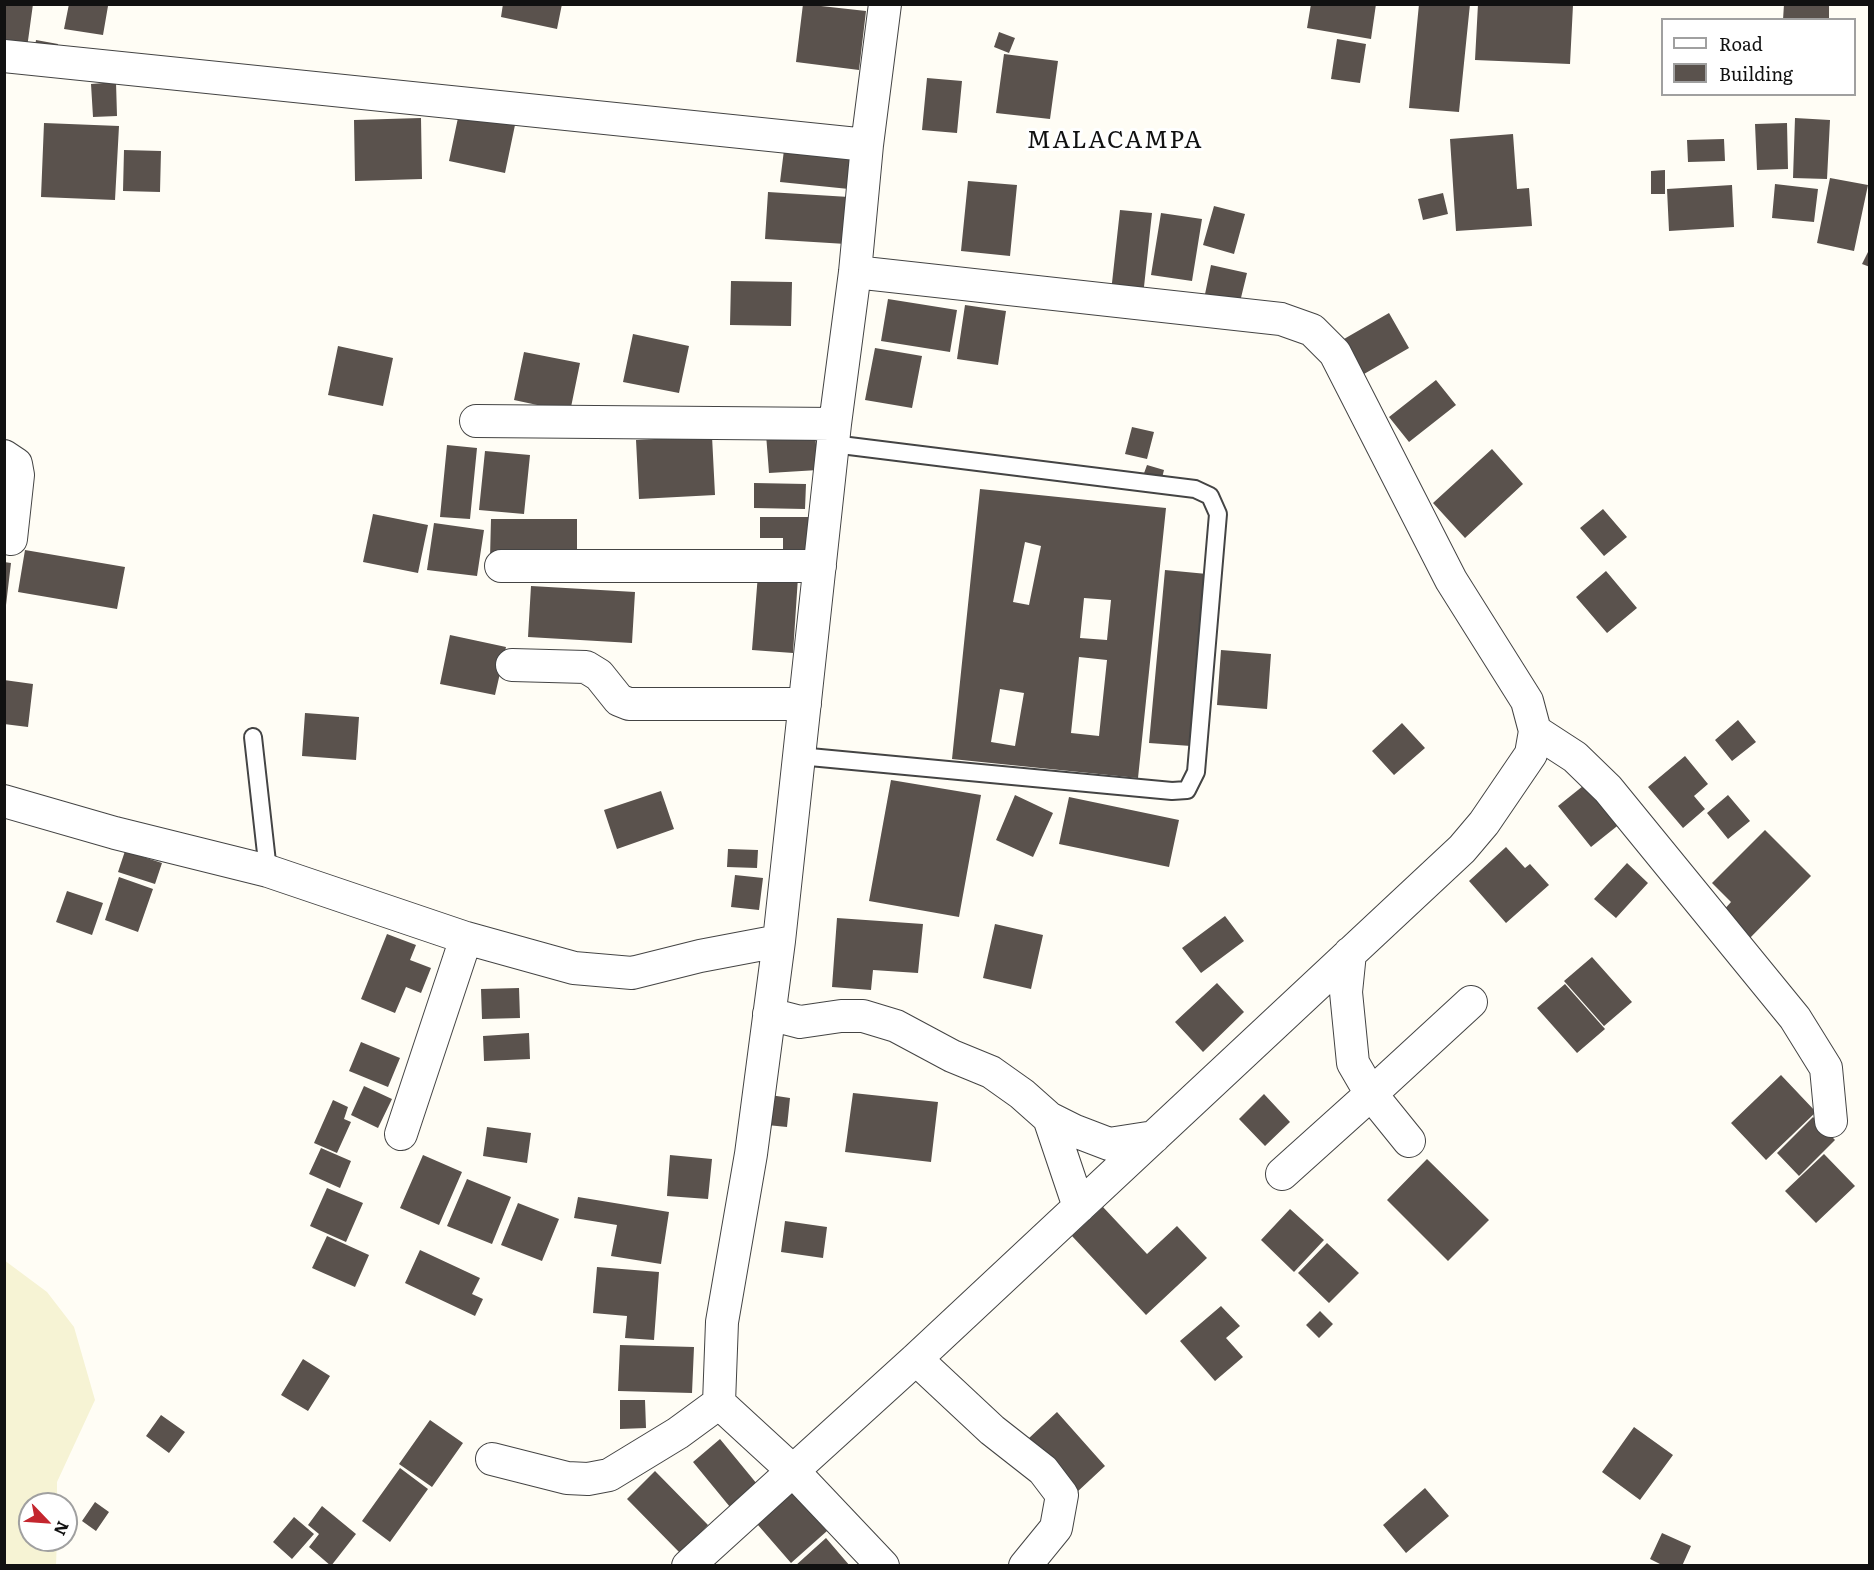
<!DOCTYPE html>
<style>
body{margin:0}
#map{position:relative;width:1874px;height:1570px;overflow:hidden;background:#fffdf5;font-family:Literata,serif}
canvas{display:block}
.frame{position:absolute;inset:0;border:6px solid #111;pointer-events:none}
.legend{position:absolute;left:1661px;top:18px;width:195px;height:78px;box-sizing:border-box;background:#fff;border:2px solid #a0a0a0;margin:0;padding:8px 10px;list-style:none;font-size:18px;color:#111}
.legend li{display:flex;align-items:center;gap:12px;height:30px}
.legend b{width:30px;border:2px solid #a0a0a0}
.north{position:absolute;left:18px;top:1492px;width:60px;height:60px;box-sizing:border-box;background:#fff;border:2px solid #a0a0a0;border-radius:50%;rotate:115deg;font-size:16px;font-weight:700;line-height:24px;text-align:center;color:#111}
.north::after{content:'';display:block;margin:auto;width:21px;height:27px;background:#c4262e;clip-path:polygon(50% 0,100% 100%,50% 72%,0 100%)}
</style>
<div id="map">
<canvas width="1874" height="1570"></canvas>
<div class="frame"></div>
<ul class="legend">
<li><b style="height:8px;background:#fff"></b>Road</li>
<li><b style="height:16px;background:#5a524d"></b>Building</li>
</ul>
<div class="north">N</div>
</div>
<script>
const c = document.querySelector('canvas').getContext('2d');
c.lineJoin = 'round';
function paint(path, color) { c.fillStyle = color; c.fill(path, 'evenodd'); }
const poly = rows => new Path2D(rows.map(r => 'M' + r).join(''));
function stroke(path, color, width, dash) { c.strokeStyle = color; c.lineWidth = width; c.lineCap = dash ? 'butt' : 'round'; c.setLineDash(dash || []); c.stroke(path); }
function drawText(font, color, halo, rows, align = 'center') {
  c.font = font + ' Literata,serif'; c.lineWidth = 6; c.setLineDash([]); c.textBaseline = 'middle'; c.strokeStyle = halo; c.fillStyle = color; for (const [text, x, y, turn = 0] of rows) {
    c.save(); c.translate(x, y); c.rotate((+turn || 0) * Math.PI / 180); c.textAlign = isNaN(turn) ? turn : align; if (halo) c.strokeText(text, 0, 0); c.fillText(text, 0, 0); c.restore();
  }
}
paint(poly([
 [4,1260,47,1292,74,1327,95,1400,57,1482,57,1504,30,1504,30,1540,57,1540,56,1565,5,1565]
]), '#f6f3d4');
paint(poly([
 [4,4,33,4,27,48,4,45],
 [69,4,108,6,103,35,64,29],
 [503,4,562,4,557,29,501,17],
 [803,4,866,11,859,70,796,62],
 [1311,4,1376,4,1371,39,1307,28],
 [1419,4,1470,4,1459,112,1409,108],
 [1478,4,1573,5,1570,64,1475,60],
 [1784,4,1829,4,1829,20,1783,20],
 [999,32,1015,38,1009,53,994,47],
 [1337,39,1366,44,1360,83,1331,79],
 [36,40,58,44,56,57,34,53],
 [1004,54,1058,61,1050,119,996,113],
 [927,78,962,81,957,133,922,130],
 [116,82,117,116,93,117,91,84],
 [459,113,515,125,505,173,449,161],
 [421,118,422,179,355,181,354,120],
 [1795,118,1830,120,1827,179,1793,178],
 [44,123,119,126,115,200,41,197],
 [1787,123,1788,169,1757,170,1755,124],
 [1513,134,1517,189,1529,188,1532,226,1456,231,1450,139],
 [1724,139,1725,161,1688,162,1687,140],
 [124,150,161,151,160,192,123,191],
 [784,150,853,156,849,189,780,182],
 [1665,170,1665,194,1651,194,1651,171],
 [1830,178,1868,185,1854,251,1817,243],
 [968,181,1017,185,1010,256,961,251],
 [1775,184,1818,189,1814,222,1772,218],
 [1732,185,1734,227,1669,231,1667,189],
 [768,192,849,197,846,244,765,239],
 [1443,193,1448,214,1423,220,1418,199],
 [1214,206,1245,214,1234,254,1203,245],
 [1120,210,1152,213,1143,296,1111,292],
 [1161,213,1202,219,1192,281,1151,275],
 [1870,248,1870,267,1862,264],
 [1211,265,1247,273,1239,306,1204,299],
 [731,281,792,282,791,326,730,325],
 [888,299,957,310,950,352,881,341],
 [965,305,1006,311,998,365,957,359],
 [1389,313,1409,348,1364,374,1344,339],
 [633,334,689,346,679,393,623,382],
 [338,346,393,358,383,406,328,395],
 [875,348,922,356,912,408,865,400],
 [524,352,580,363,570,412,514,400],
 [1436,380,1456,405,1409,442,1389,417],
 [1132,427,1154,432,1147,459,1125,454],
 [815,432,818,470,769,473,766,434],
 [712,436,715,495,639,499,636,440],
 [447,445,477,448,470,519,440,517],
 [1492,449,1523,484,1465,538,1433,503],
 [485,451,530,455,524,514,479,510],
 [1147,465,1164,470,1161,482,1143,476],
 [754,483,806,484,805,509,754,508],
 [980,489,1166,508,1138,778,952,759],
 [1025,542,1041,546,1029,605,1013,602],
 [1084,598,1111,600,1107,640,1080,638],
 [1079,657,1107,660,1099,736,1071,733],
 [1000,689,1024,693,1015,746,991,742],
 [1603,509,1627,537,1604,556,1580,528],
 [373,514,428,525,418,573,363,562],
 [760,517,809,517,808,556,783,556,783,538,760,538],
 [491,519,577,519,577,559,490,558],
 [434,523,484,530,477,576,427,570],
 [25,550,125,567,117,609,18,592],
 [4,562,11,563,6,605,4,605],
 [1165,570,1207,574,1191,746,1149,743],
 [1606,571,1637,608,1607,633,1576,597],
 [758,574,798,577,793,653,752,650],
 [531,586,635,592,632,643,528,637],
 [450,635,506,647,495,695,440,684],
 [1221,650,1271,654,1267,709,1217,705],
 [4,680,33,684,28,727,4,724],
 [305,713,359,717,356,760,302,756],
 [1738,720,1756,742,1732,761,1715,740],
 [1402,723,1425,748,1394,775,1372,751],
 [1685,756,1708,784,1694,796,1705,809,1683,828,1648,787],
 [891,780,981,795,959,917,869,901],
 [1588,782,1621,823,1591,847,1558,806],
 [661,791,674,829,617,849,604,810],
 [1015,795,1053,813,1033,857,996,840],
 [1728,795,1750,821,1728,839,1707,813],
 [1069,797,1179,820,1169,867,1059,844],
 [1765,830,1811,876,1747,941,1720,914,1731,902,1712,883],
 [1506,847,1525,868,1530,864,1549,885,1506,923,1469,881],
 [728,849,758,850,757,868,727,867],
 [125,851,162,863,155,884,118,872],
 [1627,863,1648,883,1616,918,1594,899],
 [735,875,763,878,759,910,731,907],
 [119,877,153,889,138,932,105,920],
 [67,891,103,903,92,935,56,922],
 [1225,916,1244,941,1201,973,1182,948],
 [837,918,923,924,918,973,873,970,871,990,832,987],
 [995,924,1043,935,1031,989,983,978],
 [387,934,416,945,410,960,431,968,421,993,406,987,395,1013,361,999],
 [1592,957,1632,1002,1604,1026,1564,981],
 [1217,983,1244,1012,1203,1052,1175,1022],
 [1565,984,1605,1029,1577,1053,1537,1008],
 [519,988,520,1018,482,1019,481,989],
 [529,1033,530,1059,484,1061,483,1036],
 [361,1042,400,1058,388,1087,349,1071],
 [1781,1075,1816,1112,1766,1160,1731,1123],
 [364,1086,392,1099,378,1128,351,1115],
 [853,1093,938,1102,931,1162,845,1152],
 [1264,1094,1290,1122,1265,1146,1239,1119],
 [770,1095,790,1098,787,1127,767,1125],
 [333,1100,348,1107,344,1119,351,1122,337,1153,314,1143],
 [1813,1117,1835,1140,1799,1176,1777,1153],
 [487,1127,531,1133,527,1163,483,1156],
 [321,1148,351,1161,340,1188,309,1174],
 [1824,1154,1855,1186,1816,1223,1785,1191],
 [423,1155,462,1172,439,1225,400,1208],
 [670,1155,712,1159,708,1199,667,1196],
 [1427,1159,1489,1220,1448,1261,1387,1200],
 [467,1179,511,1197,492,1244,447,1226],
 [327,1188,363,1203,346,1242,310,1226],
 [578,1197,669,1212,661,1264,611,1256,617,1225,574,1218],
 [518,1203,559,1219,542,1261,501,1245],
 [1103,1207,1147,1254,1177,1226,1207,1258,1146,1315,1072,1236],
 [1290,1209,1324,1240,1294,1272,1261,1240],
 [785,1221,827,1227,823,1258,781,1252],
 [327,1236,369,1255,355,1287,312,1268],
 [1327,1243,1359,1273,1329,1303,1298,1273],
 [420,1250,480,1278,472,1294,483,1299,475,1316,405,1283],
 [597,1267,659,1272,654,1340,625,1338,627,1316,593,1313],
 [1221,1306,1240,1326,1226,1338,1243,1357,1215,1381,1180,1341],
 [1320,1311,1333,1324,1319,1338,1306,1325],
 [620,1345,694,1347,692,1393,618,1391],
 [303,1359,330,1376,308,1411,281,1395],
 [620,1400,645,1400,646,1428,620,1429],
 [1057,1412,1105,1466,1076,1493,1028,1439],
 [161,1415,185,1432,169,1453,146,1436],
 [430,1420,463,1443,432,1487,399,1464],
 [1634,1427,1673,1455,1640,1500,1602,1472],
 [720,1439,757,1484,730,1507,693,1462],
 [400,1468,428,1489,390,1542,362,1521],
 [655,1471,708,1525,680,1553,627,1499],
 [786,1485,827,1531,791,1563,751,1517],
 [1425,1488,1449,1516,1406,1553,1383,1525],
 [95,1502,109,1512,96,1531,82,1521],
 [322,1506,356,1534,331,1566,309,1547,319,1534,308,1525],
 [294,1517,314,1534,292,1559,273,1542],
 [1662,1533,1691,1546,1682,1566,1664,1566,1650,1559],
 [826,1538,850,1566,795,1566]
]), '#5a524d');
const lane = poly([
 [253,737,268,871],
 [799,756,1172,791,1187,790,1196,772,1218,514,1210,496,1195,489,833,444]
]);
const street = poly([
 [4,56,867,145],
 [476,421,835,424],
 [4,456,16,464,18,475,11,539],
 [501,566,820,566],
 [512,665,586,667,599,675,619,700,629,704,805,704],
 [1535,731,1575,757,1608,789,1795,1018,1826,1068,1831,1121],
 [4,801,115,833,268,871,466,938,574,968,632,973,700,956,779,941],
 [1350,953,1346,992,1353,1063,1371,1094,1471,1002],
 [769,1014,800,1022,841,1016,863,1016,896,1026,952,1056,991,1072,1022,1094,1049,1118,1075,1131,1109,1144,1154,1137],
 [1049,1118,1079,1207],
 [401,1134,466,938],
 [1282,1174,1371,1094,1409,1141],
 [916,1359,992,1430,1043,1470,1062,1495,1056,1528,1025,1566],
 [719,1403,793,1471,883,1566],
 [492,1459,567,1478,588,1479,609,1475,678,1433,719,1403,722,1322,751,1154,779,941,835,424,855,272,867,145,885,4],
 [688,1566,916,1359,1462,849,1484,823,1531,754,1535,731,1527,701,1451,580,1335,353,1312,330,1281,319,855,272]
]);
stroke(lane, '#444', 20);
stroke(street, '#444', 34);
stroke(lane, '#fff', 16);
stroke(street, '#fff', 32);
c.letterSpacing = '1.5px';
drawText('24px', '#111', '#fff', [
 ["MALACAMPA",1115,141]
]);
c.letterSpacing = '0px';
</script>
